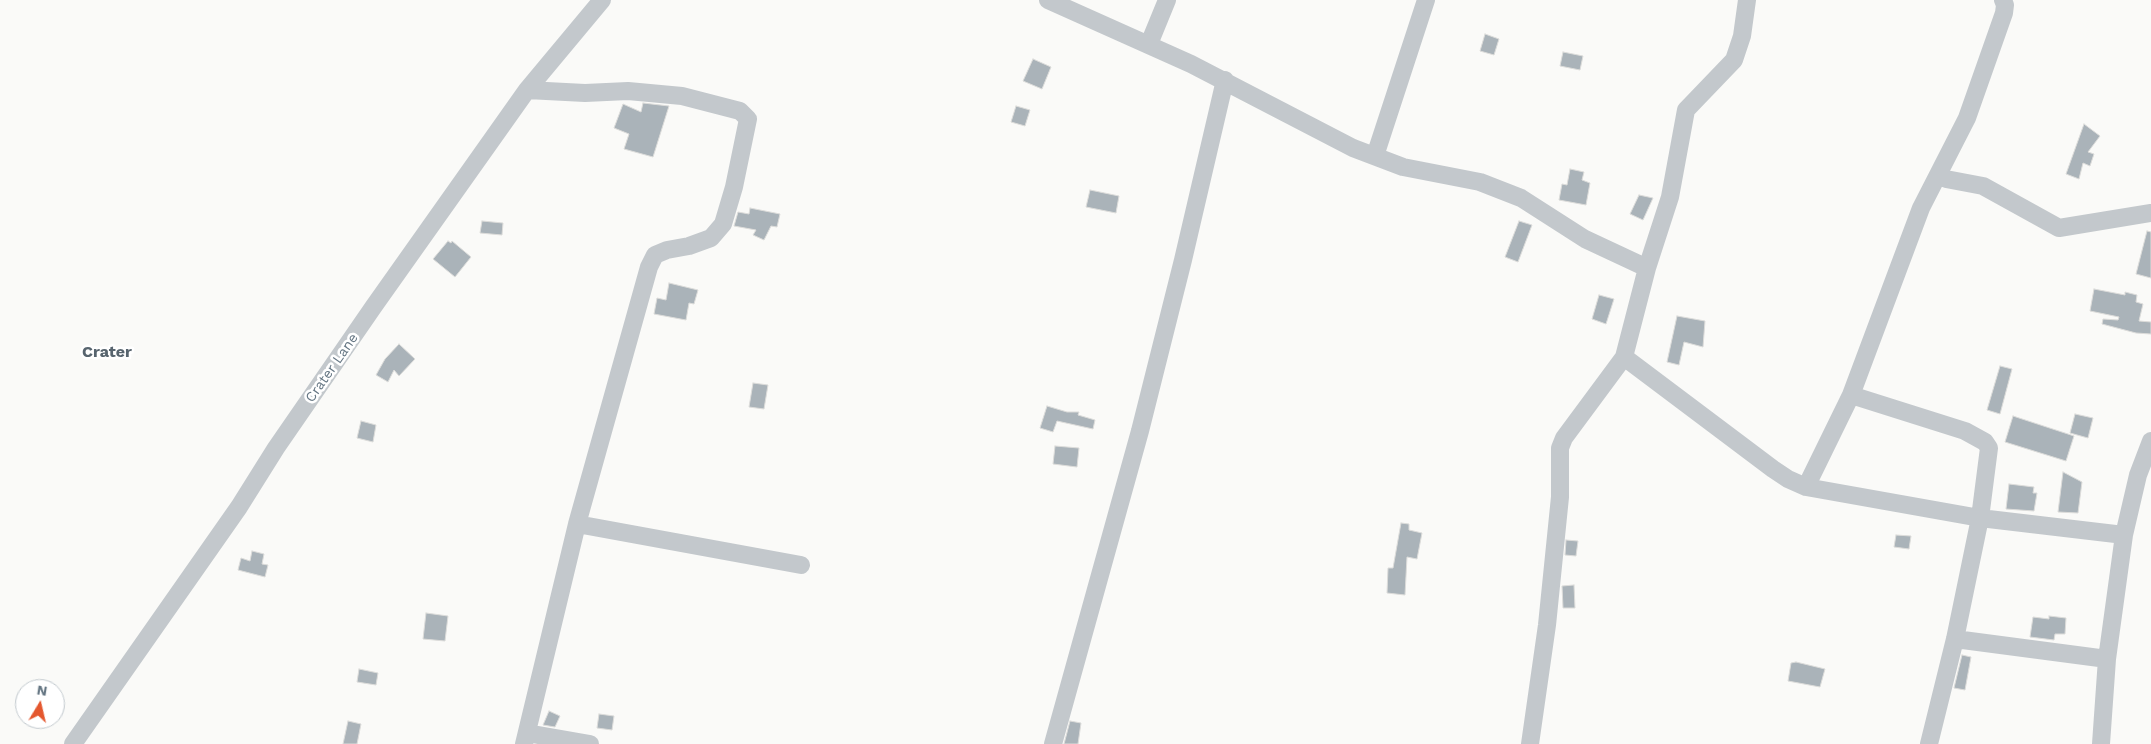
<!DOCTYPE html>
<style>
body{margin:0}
#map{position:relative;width:2151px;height:744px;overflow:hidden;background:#fafaf8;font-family:"Work Sans",sans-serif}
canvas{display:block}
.north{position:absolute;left:15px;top:679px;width:50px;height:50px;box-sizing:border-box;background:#fff;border:1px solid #c1c8cd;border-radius:50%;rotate:9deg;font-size:14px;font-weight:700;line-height:20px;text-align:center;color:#657683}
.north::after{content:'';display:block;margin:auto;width:18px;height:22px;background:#e4572e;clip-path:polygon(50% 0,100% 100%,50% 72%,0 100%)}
</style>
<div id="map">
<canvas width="2151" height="744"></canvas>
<div class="north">N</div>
</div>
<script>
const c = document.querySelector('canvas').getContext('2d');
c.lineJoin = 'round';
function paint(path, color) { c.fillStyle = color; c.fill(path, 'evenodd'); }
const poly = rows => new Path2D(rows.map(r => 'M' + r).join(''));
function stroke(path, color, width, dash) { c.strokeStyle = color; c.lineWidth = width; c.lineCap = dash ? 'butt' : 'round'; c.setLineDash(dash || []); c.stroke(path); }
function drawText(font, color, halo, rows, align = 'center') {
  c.font = font + ' "Work Sans",sans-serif'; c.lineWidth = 5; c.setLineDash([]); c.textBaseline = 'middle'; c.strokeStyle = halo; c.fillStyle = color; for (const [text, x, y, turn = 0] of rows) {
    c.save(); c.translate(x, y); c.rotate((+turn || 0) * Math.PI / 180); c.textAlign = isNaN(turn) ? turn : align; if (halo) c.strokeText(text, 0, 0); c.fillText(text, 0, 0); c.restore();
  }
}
const building = poly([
 [1485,34,1499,39,1494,55,1480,51,1485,34],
 [1563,52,1583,56,1580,70,1560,66,1563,52],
 [1033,59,1051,67,1042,89,1023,81,1033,59],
 [643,103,669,106,653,157,624,149,629,134,614,128,623,104,641,112,643,103],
 [1016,106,1030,110,1025,126,1011,122,1016,106],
 [2084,124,2100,136,2088,152,2094,154,2090,166,2083,163,2079,179,2066,174,2084,124],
 [1570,169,1584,172,1582,180,1590,183,1586,205,1559,200,1562,184,1567,185,1570,169],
 [1090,190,1119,196,1116,213,1086,207,1090,190],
 [1639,195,1653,198,1643,220,1630,214,1639,195],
 [750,208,780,214,777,227,771,226,764,240,753,235,756,230,734,226,738,212,749,214,750,208],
 [482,221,503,223,502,235,480,233,482,221],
 [1519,221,1532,225,1518,262,1505,257,1519,221],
 [2147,231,2151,232,2151,278,2136,274,2147,231],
 [448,241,451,243,452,241,471,257,455,277,433,259,448,241],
 [669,283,698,290,694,304,689,303,686,320,654,314,657,298,666,300,669,283],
 [2094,289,2125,295,2125,292,2137,295,2136,302,2143,304,2139,321,2151,322,2151,334,2136,333,2102,324,2103,319,2118,320,2119,317,2090,311,2094,289],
 [1599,295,1614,299,1606,324,1592,319,1599,295],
 [1677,316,1705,321,1703,347,1684,342,1679,365,1667,362,1677,316],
 [399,344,415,359,399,376,394,370,388,382,376,375,385,359,399,344],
 [2000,366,2012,369,2000,414,1987,410,2000,366],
 [753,383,768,385,764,409,749,407,753,383],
 [1047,406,1067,412,1079,412,1078,415,1095,420,1093,429,1057,421,1053,432,1040,428,1047,406],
 [2075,414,2093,418,2088,438,2070,433,2075,414],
 [2013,416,2074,436,2066,461,2005,442,2013,416],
 [361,421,376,425,373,442,357,438,361,421],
 [1055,446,1079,448,1077,467,1053,464,1055,446],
 [2063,472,2082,482,2078,513,2058,512,2063,472],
 [2009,484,2034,487,2033,493,2037,493,2034,511,2006,509,2009,484],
 [1401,523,1409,524,1409,530,1422,533,1417,559,1407,557,1405,595,1387,593,1388,568,1393,568,1401,523],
 [1896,535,1911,536,1909,549,1894,547,1896,535],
 [1566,540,1578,541,1576,556,1565,555,1566,540],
 [252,551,264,554,262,564,268,565,265,577,238,570,241,558,250,561,252,551],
 [1574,585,1575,608,1563,608,1562,586,1574,585],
 [426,613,448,616,445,641,423,639,426,613],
 [2049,616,2066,618,2065,634,2055,634,2054,640,2030,637,2033,617,2049,619,2049,616],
 [1962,655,1971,657,1965,690,1954,688,1962,655],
 [1796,662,1825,669,1820,687,1788,681,1791,663,1796,662],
 [359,669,378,673,376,685,357,682,359,669],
 [549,711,560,716,555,727,543,725,549,711],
 [599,714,614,716,612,730,597,728,599,714],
 [348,721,361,724,357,744,343,744,348,721],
 [1070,721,1081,723,1078,744,1064,744,1070,721]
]);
paint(building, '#aab3b9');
stroke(building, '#dcdcda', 1);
stroke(poly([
 [1048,0,1191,64,1353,148,1403,167,1480,182,1521,198,1585,239,1647,268],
 [1149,44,1167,0],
 [1375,156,1426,0],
 [1940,173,1946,179,1983,186,2059,228,2151,213],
 [1624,357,1773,469,1788,479,1806,487,1980,518,2124,535],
 [1851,395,1965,431,1985,442,1989,448,1980,518,1955,639,1929,744],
 [1806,487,1851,395,1921,208,1967,118,2004,13,2005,5,2003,0],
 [577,524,801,565],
 [1955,639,2107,659],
 [527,733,590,744],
 [73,744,239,507,276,448,374,306,527,90,602,0],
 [524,744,577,524,649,267,655,255,667,250,689,246,711,238,723,224,734,187,748,119,740,111,682,96,628,91,585,93,527,90],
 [1053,744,1140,431,1183,260,1225,80],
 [1530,744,1547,625,1560,497,1560,448,1564,438,1624,357,1647,268,1670,197,1686,110,1734,60,1742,36,1747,0],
 [2101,744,2107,659,2124,535,2138,475,2151,441]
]), '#c3c8cc', 18);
drawText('14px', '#657683', '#fff', [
 ["Crater Lane",332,368,-55]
]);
drawText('bold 16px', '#57646e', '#fff', [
 ["Crater",107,352]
]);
</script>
